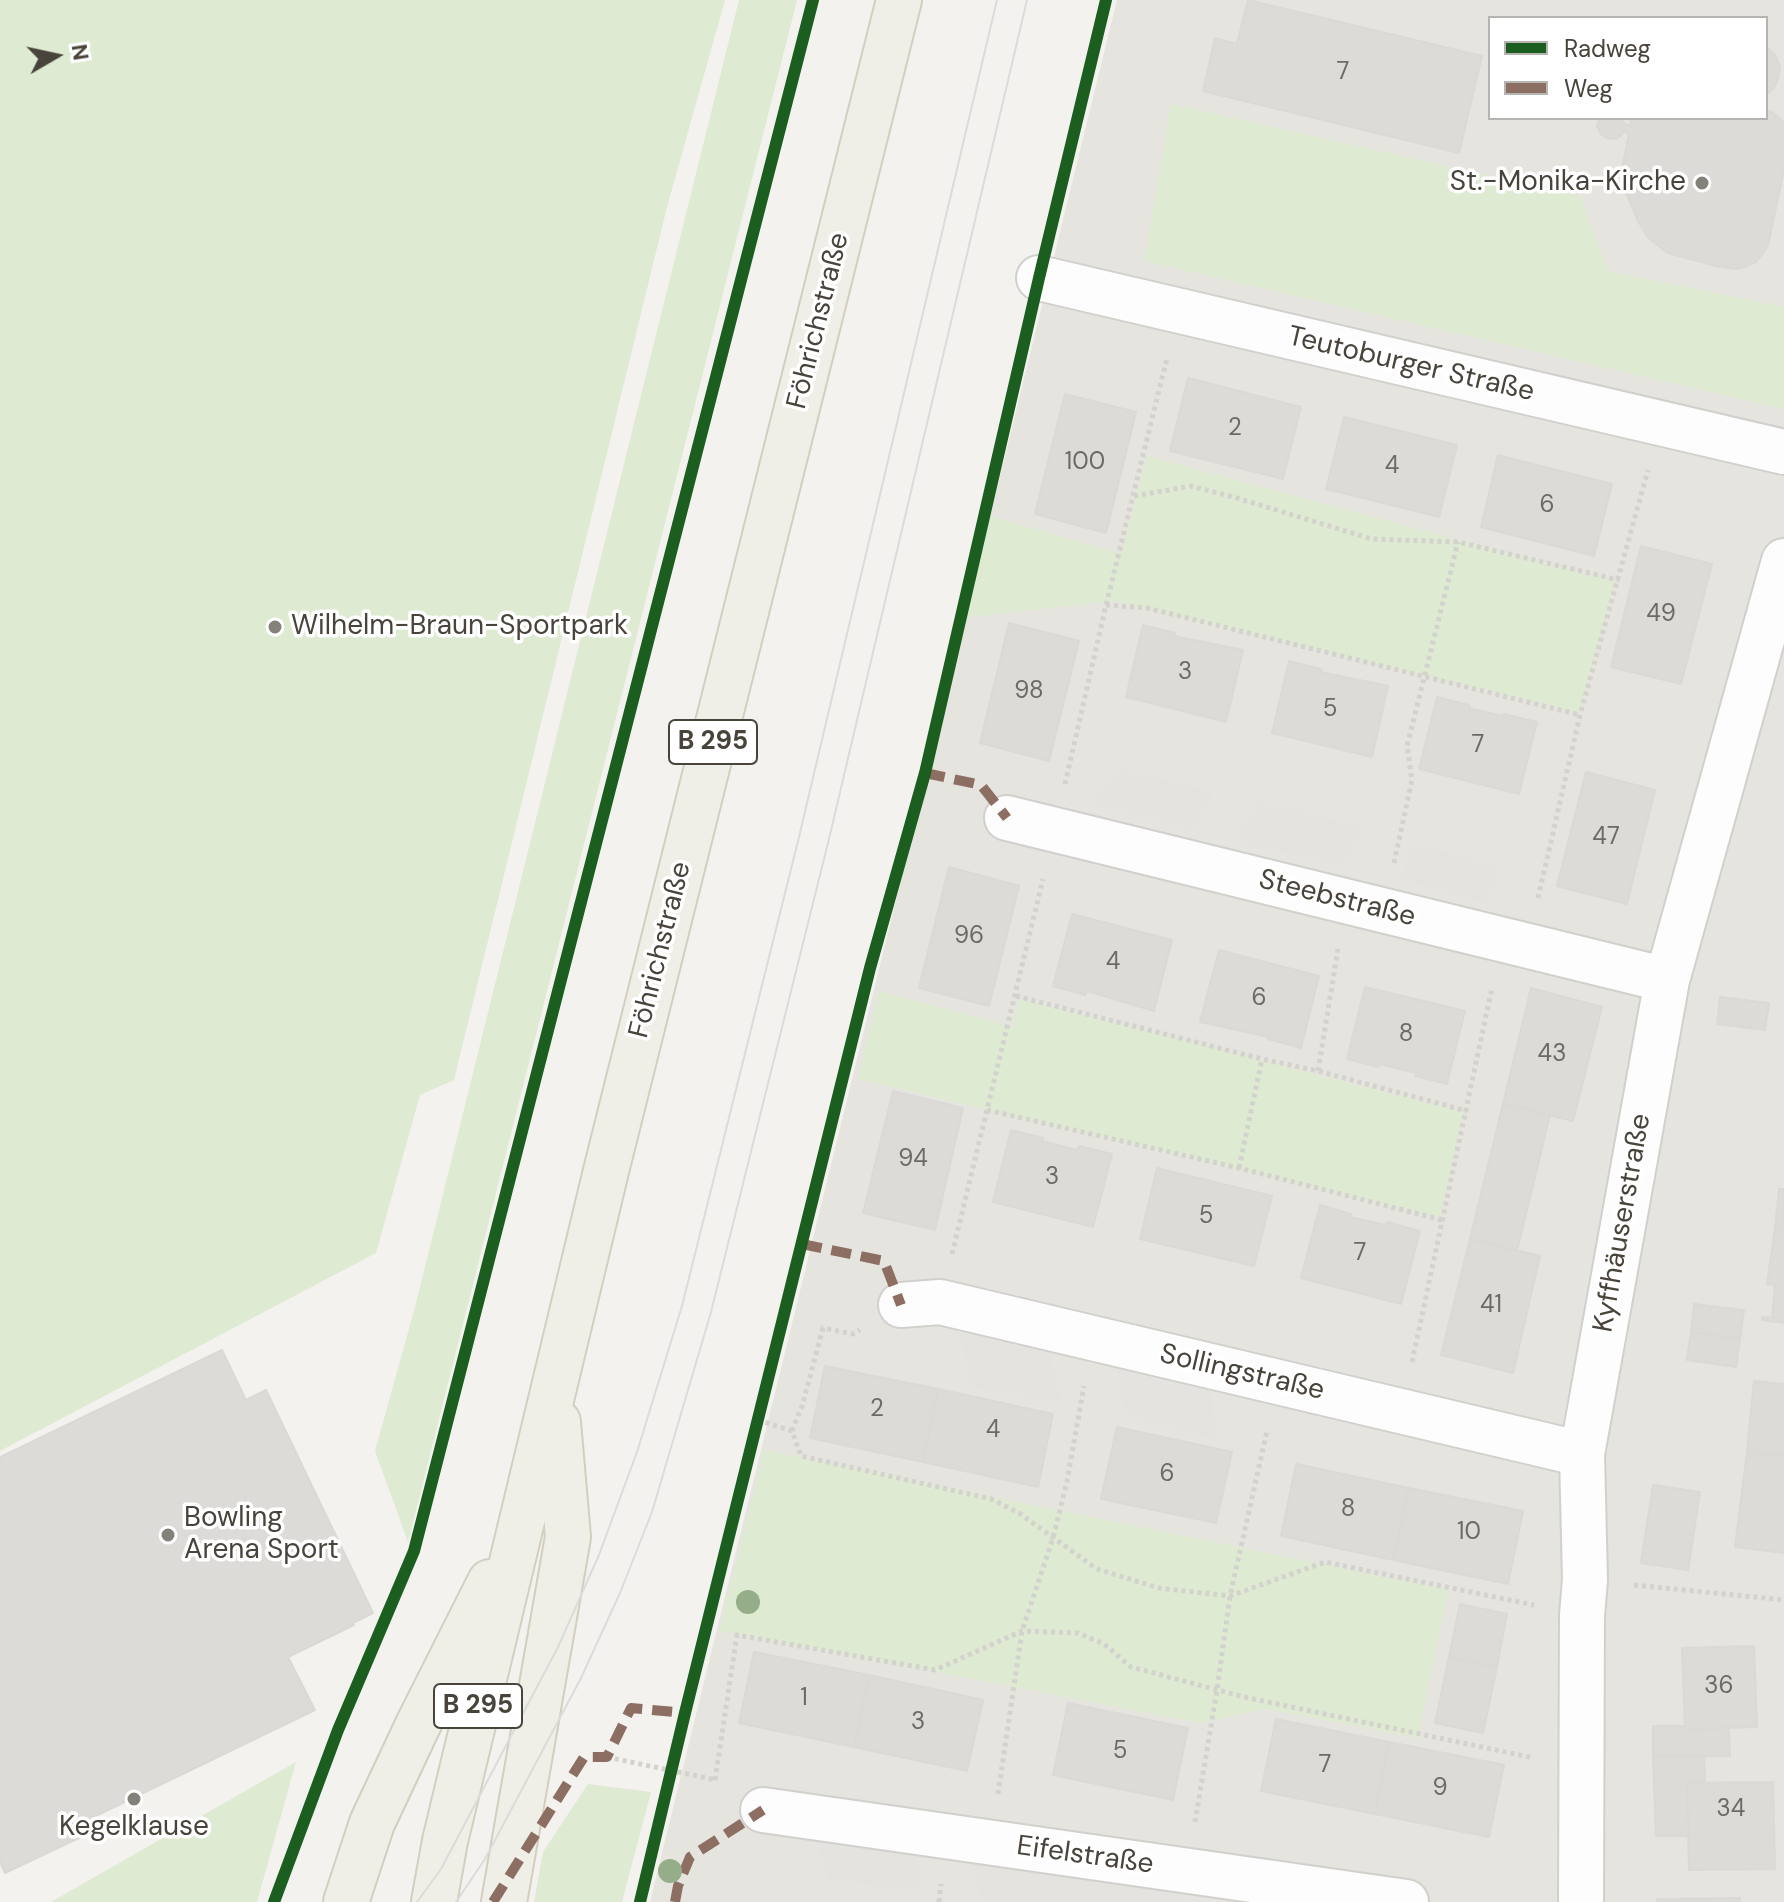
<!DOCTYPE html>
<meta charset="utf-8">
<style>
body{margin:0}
#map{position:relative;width:1784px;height:1902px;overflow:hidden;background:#f3f2ef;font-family:"DM Sans",sans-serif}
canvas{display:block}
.legend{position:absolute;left:1488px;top:16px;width:280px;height:104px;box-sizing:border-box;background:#fff;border:2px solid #b6b4b1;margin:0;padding:10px 14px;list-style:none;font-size:24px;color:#49443b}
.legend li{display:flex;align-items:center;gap:16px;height:40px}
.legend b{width:40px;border:2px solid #b6b4b1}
.north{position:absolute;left:16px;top:16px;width:80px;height:80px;-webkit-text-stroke:6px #fff;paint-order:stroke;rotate:81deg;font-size:22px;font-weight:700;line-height:32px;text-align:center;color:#49443b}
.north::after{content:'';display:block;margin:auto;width:28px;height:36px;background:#49443b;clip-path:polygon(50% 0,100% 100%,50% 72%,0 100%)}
</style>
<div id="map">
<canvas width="1784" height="1902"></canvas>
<ul class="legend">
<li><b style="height:10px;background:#1b5e20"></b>Radweg</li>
<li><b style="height:10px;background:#8d6e63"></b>Weg</li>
</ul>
<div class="north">N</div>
</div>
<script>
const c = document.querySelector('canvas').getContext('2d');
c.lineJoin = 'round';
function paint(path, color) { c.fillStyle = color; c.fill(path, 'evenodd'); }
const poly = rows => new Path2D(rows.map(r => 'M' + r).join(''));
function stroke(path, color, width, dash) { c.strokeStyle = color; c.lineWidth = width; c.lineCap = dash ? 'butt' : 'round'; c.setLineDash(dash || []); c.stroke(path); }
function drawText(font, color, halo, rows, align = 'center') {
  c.font = font + ' "DM Sans",sans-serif'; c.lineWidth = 7; c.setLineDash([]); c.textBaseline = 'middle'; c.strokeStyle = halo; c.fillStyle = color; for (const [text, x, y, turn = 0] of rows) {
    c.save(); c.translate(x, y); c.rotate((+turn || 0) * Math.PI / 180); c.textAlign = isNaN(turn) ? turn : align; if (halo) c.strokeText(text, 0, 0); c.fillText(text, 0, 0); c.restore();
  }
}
paint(poly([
 [1117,0,1784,0,1784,1902,650,1902],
 [1490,18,1766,18,1766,118,1490,118]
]), '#e6e4de');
paint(poly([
 [0,0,725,0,667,207,454,1080,420,1095,376,1253,0,1451],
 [739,0,797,0,408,1542,375,1451,415,1307],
 [1171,104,1580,196,1608,271,1784,307,1784,409,1144,261],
 [1147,456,1615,582,1579,712,1114,601,961,618,987,515,1121,554],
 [879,991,1013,1027,1019,999,1463,1112,1440,1217,858,1079],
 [764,1450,1448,1590,1418,1738,1266,1709,1200,1723,719,1630],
 [296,1762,257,1902,51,1902],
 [588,1784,651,1792,622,1902,534,1902,543,1852]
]), '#dfead3');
paint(poly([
 [1120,770,1213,792,1193,829,1096,803],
 [1260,803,1362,827,1341,865,1235,841],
 [1414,844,1502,869,1484,902,1401,879],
 [958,1323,1047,1349,1062,1403,972,1386],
 [1116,1365,1210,1386,1216,1439,1126,1415],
 [813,1829,913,1843,923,1892,829,1879],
 [964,1851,1178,1884,1182,1902,985,1902]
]), '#e5e3e0');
const building = poly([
 [1248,0,1482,56,1459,153,1203,91,1215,38,1237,44,1248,0],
 [1766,47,1775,55,1780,67,1778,79,1773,89,1766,95,1766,47],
 [1766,111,1772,112,1784,122,1784,170,1768,245,1763,253,1756,262,1745,267,1735,269,1716,266,1668,253,1657,245,1647,236,1638,221,1625,190,1621,175,1629,133,1623,132,1621,136,1616,139,1606,138,1601,134,1597,126,1600,118,1622,118,1624,124,1630,126,1632,118,1766,118,1766,111],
 [1188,378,1301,407,1283,479,1170,451,1188,378],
 [1065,394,1136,412,1106,533,1035,514,1065,394],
 [1344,417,1457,445,1439,517,1326,489,1344,417],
 [1498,455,1612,484,1594,556,1481,527,1498,455],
 [1641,546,1712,564,1681,684,1611,667,1641,546],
 [1009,623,1079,641,1049,761,980,743,1009,623],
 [1143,625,1175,633,1174,636,1243,650,1226,722,1126,697,1143,625],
 [1289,661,1321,669,1321,672,1388,686,1372,757,1272,733,1289,661],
 [1437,697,1469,705,1469,708,1503,716,1504,714,1537,722,1519,794,1419,769,1437,697],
 [1586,772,1655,790,1627,904,1557,886,1586,772],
 [949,867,1019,886,989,1006,919,988,949,867],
 [1072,914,1172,940,1154,1011,1087,991,1085,995,1053,986,1072,914],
 [1219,950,1319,976,1301,1048,1268,1039,1269,1037,1200,1022,1219,950],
 [1365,987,1465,1011,1447,1084,1415,1076,1416,1073,1380,1064,1378,1067,1347,1059,1365,987],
 [1531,988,1602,1007,1573,1121,1503,1104,1531,988],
 [1720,997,1769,1003,1765,1030,1717,1024,1720,997],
 [893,1091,963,1108,935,1230,863,1213,893,1091],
 [1503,1104,1550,1115,1517,1251,1470,1239,1503,1104],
 [1011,1130,1043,1138,1042,1141,1077,1150,1079,1146,1112,1154,1093,1227,993,1202,1011,1130],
 [1157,1168,1272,1196,1254,1266,1140,1239,1157,1168],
 [1779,1189,1784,1189,1784,1229,1775,1228,1779,1189],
 [1320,1205,1351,1214,1349,1217,1385,1225,1387,1222,1420,1231,1401,1304,1301,1278,1320,1205],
 [1775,1228,1784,1229,1784,1323,1762,1320,1762,1317,1772,1318,1775,1285,1767,1284,1775,1228],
 [1470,1239,1540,1256,1513,1373,1441,1355,1470,1239],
 [1694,1304,1744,1310,1740,1339,1691,1332,1694,1304],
 [1691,1332,1740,1339,1736,1367,1687,1360,1691,1332],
 [222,1350,246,1400,266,1390,373,1613,353,1623,354,1625,288,1657,315,1710,75,1826,81,1837,5,1873,0,1862,0,1457,222,1350],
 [825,1366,938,1389,923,1462,810,1438,825,1366],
 [1754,1381,1784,1384,1784,1456,1747,1452,1754,1381],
 [938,1389,1053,1414,1038,1487,923,1462,938,1389],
 [1117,1427,1232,1452,1216,1523,1101,1499,1117,1427],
 [1747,1452,1784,1456,1784,1553,1735,1547,1747,1452],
 [1296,1464,1409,1488,1393,1560,1281,1536,1296,1464],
 [1653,1485,1700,1492,1688,1570,1641,1563,1653,1485],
 [1409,1488,1523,1511,1508,1584,1393,1560,1409,1488],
 [1460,1604,1507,1614,1497,1667,1449,1657,1460,1604],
 [1754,1646,1757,1727,1685,1729,1682,1648,1754,1646],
 [754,1652,869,1675,854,1747,739,1723,754,1652],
 [1449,1657,1497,1667,1483,1733,1435,1723,1449,1657],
 [869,1675,983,1700,967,1771,854,1747,869,1675],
 [1068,1703,1188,1728,1173,1800,1053,1775,1068,1703],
 [1276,1719,1389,1742,1375,1814,1261,1791,1276,1719],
 [1653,1726,1684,1726,1685,1729,1729,1728,1730,1756,1653,1757,1653,1726],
 [1389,1742,1504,1765,1489,1837,1375,1814,1389,1742],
 [1704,1756,1705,1783,1687,1783,1689,1836,1656,1836,1653,1757,1704,1756],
 [1773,1782,1775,1869,1689,1870,1687,1783,1773,1782],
 [1740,1898,1740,1902,1657,1902,1657,1899,1740,1898]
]);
paint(building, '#dcdbd8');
stroke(building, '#dbd9d5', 2);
const street = poly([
 [1039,278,1784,452],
 [1007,818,1667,980],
 [901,1305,940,1302,1582,1454],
 [763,1810,1406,1902],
 [1581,1902,1582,1615,1585,1580,1582,1454,1667,980,1784,561]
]);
const primary = poly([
 [346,1902,372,1823,418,1725,490,1582],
 [434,1902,445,1841,606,1171,899,0],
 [504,1902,568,1537,558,1422]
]);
stroke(street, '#d1d0cd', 48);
stroke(primary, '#d3cebf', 48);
stroke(poly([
 [1134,496,1191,486,1237,498,1372,539,1458,542,1619,580],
 [1106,605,1147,608,1580,715],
 [1065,784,1106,605,1167,358],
 [1394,863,1412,780,1407,746,1458,542],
 [1538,898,1580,715,1648,470],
 [1016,996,1262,1059,1318,1071,1467,1111],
 [1318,1071,1338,949],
 [987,1110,1239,1168,1442,1220],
 [1239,1168,1262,1059],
 [952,1254,1043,879],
 [1412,1362,1492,988],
 [758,1420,792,1431,801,1456,991,1499,1019,1513,1097,1569,1159,1588,1230,1596,1325,1562,1534,1605],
 [792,1431,802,1406,823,1328,853,1334,860,1330],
 [1634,1585,1784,1600],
 [607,1757,716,1780],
 [715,1780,737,1635,935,1670,1022,1631,1078,1633,1104,1644,1131,1667,1244,1697,1534,1758],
 [998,1794,1022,1631,1053,1538,1067,1481,1084,1386],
 [1195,1822,1217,1690,1230,1596,1267,1431],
 [939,1902,941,1884]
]), '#d3d2cd', 5, [4, 4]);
stroke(street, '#fdfdfd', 44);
stroke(primary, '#f0efe7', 44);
stroke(poly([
 [417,1902,441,1869,558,1647,599,1555,637,1452,682,1306,799,837,997,0],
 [456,1902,485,1859,581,1678,620,1593,652,1512,711,1312,828,843,1027,0]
]), '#dbdbdb', 2);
stroke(poly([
 [925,773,981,785,1007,818],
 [802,1244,884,1261,901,1305],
 [493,1902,584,1757,607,1757,631,1708,685,1713],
 [675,1902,678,1886,690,1857,763,1810]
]), '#8d6e63', 10, [20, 10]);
stroke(poly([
 [274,1902,338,1730,414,1551,813,0],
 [640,1902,685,1713,870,968,925,773,1039,278,1106,0]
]), '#1b5e20', 12);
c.fillStyle = '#96ad89';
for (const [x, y] of [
 [748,1602],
 [670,1871]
]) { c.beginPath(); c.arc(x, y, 12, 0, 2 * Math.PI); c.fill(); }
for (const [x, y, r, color] of [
 [1702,183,8,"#84817a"],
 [275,627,8,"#84817a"],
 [168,1535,8,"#84817a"],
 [134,1799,8,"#84817a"]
]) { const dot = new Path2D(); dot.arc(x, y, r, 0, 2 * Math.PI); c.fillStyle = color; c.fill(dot); stroke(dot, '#fff', 3); }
drawText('24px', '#6e6a63', null, [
 ["7",1343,73],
 ["2",1235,429],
 ["100",1085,463],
 ["4",1392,467],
 ["6",1547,506],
 ["49",1661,615],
 ["3",1185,673],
 ["98",1029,692],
 ["5",1330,710],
 ["7",1478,746],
 ["47",1606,838],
 ["96",969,937],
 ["4",1113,963],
 ["6",1259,999],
 ["8",1406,1035],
 ["43",1552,1055],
 ["94",913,1160],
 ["3",1052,1178],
 ["5",1206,1217],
 ["7",1360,1254],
 ["41",1491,1306],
 ["2",877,1410],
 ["4",993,1431],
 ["6",1167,1475],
 ["8",1348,1510],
 ["10",1469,1533],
 ["36",1719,1687],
 ["1",804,1699],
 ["3",918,1723],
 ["5",1120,1752],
 ["7",1325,1766],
 ["9",1440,1789],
 ["34",1731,1810]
]);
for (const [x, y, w] of [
 [713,742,88],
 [478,1706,88]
]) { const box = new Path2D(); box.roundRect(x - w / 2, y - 22, w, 44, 6); c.fillStyle = '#fff'; c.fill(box); stroke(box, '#49443b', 2); }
drawText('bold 26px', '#49443b', null, [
 ["B 295",713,742],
 ["B 295",478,1706]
]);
drawText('28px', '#49443b', '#fff', [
 ["St.-Monika-Kirche",1686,183,"right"],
 ["Wilhelm-Braun-Sportpark",291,627],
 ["Bowling",184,1519],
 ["Arena Sport",184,1551],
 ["Kegelklause",134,1828,"center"]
], 'left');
drawText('28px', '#49443b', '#fff', [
 ["Föhrichstraße",819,321,-76],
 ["Teutoburger Straße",1411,365,13],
 ["Steebstraße",1337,899,14],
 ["Föhrichstraße",661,950,-76],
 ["Kyffhäuserstraße",1623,1223,-80],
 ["Sollingstraße",1242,1373,13],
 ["Eifelstraße",1085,1856,8]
]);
</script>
